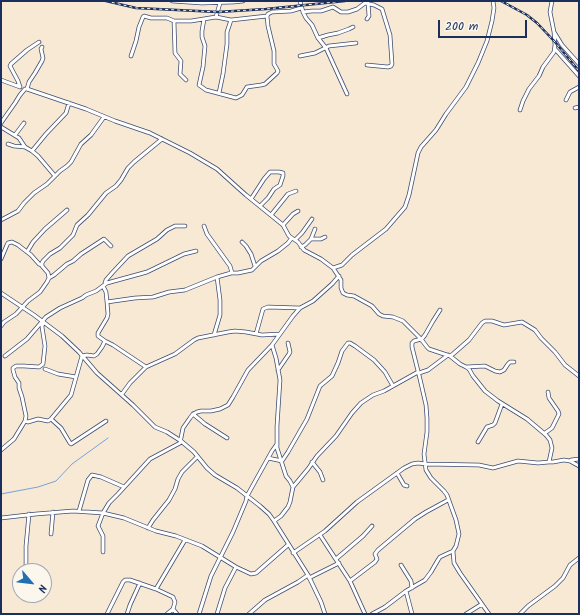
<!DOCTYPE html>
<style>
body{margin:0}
#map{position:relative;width:580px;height:615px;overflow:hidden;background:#f7e9d4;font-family:Kalam,sans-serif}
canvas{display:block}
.frame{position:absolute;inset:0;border:2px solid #1b2f5e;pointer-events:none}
.north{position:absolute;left:12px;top:563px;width:40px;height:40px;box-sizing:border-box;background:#fbf7ec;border:1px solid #a1a7b3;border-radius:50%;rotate:118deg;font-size:11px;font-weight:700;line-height:16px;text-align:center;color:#1b2f5e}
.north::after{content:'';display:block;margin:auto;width:14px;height:18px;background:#1f6fb2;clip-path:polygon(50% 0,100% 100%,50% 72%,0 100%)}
.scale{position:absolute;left:438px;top:20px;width:89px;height:18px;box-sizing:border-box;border:2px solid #1b2f5e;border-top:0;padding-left:5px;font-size:12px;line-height:14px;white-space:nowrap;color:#1b2f5e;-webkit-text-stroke:3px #fbf7ec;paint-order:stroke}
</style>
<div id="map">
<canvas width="580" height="615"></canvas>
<div class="frame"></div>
<div class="north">N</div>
<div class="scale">200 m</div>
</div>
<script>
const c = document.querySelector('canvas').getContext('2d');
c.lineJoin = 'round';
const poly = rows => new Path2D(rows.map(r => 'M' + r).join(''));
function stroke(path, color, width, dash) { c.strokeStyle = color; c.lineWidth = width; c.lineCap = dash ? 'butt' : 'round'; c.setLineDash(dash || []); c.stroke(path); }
stroke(poly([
 [1,494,38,487,56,481,72,464,108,438]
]), '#72a3dd', 1);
const minor = poly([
 [172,1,202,3,234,2,243,1],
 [300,1,303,12,306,18,312,25,318,38,326,48,347,94],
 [552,1,550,12,554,32,562,45,579,64],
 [303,12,312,11,321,11,333,7,341,12,348,12,357,9,365,3,374,5,382,9,390,35,392,64,391,66,388,67,367,65],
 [216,17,220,3],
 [204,19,202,31,202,37,205,46,203,67,199,85,206,90,236,98,242,95,247,87,261,85,265,84,277,73,278,71,274,64,274,51,268,26,267,16,268,14,272,12,291,11,301,8],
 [367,19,369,16,368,3],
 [174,21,175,53,181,61,180,74,186,80],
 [318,38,328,35,338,33,349,29,353,27],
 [555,49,579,76],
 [131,56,136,41,139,27,143,17,144,16,151,18,167,18,174,21,191,21,216,17,231,20,267,16],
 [300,56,315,53,329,46,356,43],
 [1,80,20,87],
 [20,87,18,81,10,66,11,64,27,50,39,42],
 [27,89,29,82,35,73,42,61,43,58,41,49,42,47],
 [219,93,223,74,227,44,227,32,231,20],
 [566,100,570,92,579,87],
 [575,108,579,107],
 [520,110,523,101,529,89,539,76,543,67,554,52,555,45,554,32],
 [1,123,15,103,20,95,25,89,27,89,86,109,115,121,150,133,190,153,217,169,237,187,246,195,283,225,289,236,298,242,304,250,321,259,333,268,341,280,341,288,343,293,347,295,354,296,372,306,379,314,383,316,393,317,403,321,421,339,427,347,429,349,450,356,453,354,469,340,482,323,485,321,492,321,504,325,522,322,535,330,541,338,555,352,565,365,579,376],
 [1,127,19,138,25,147,32,151,38,156,55,176],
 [15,135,24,123],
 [8,144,14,146,25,147],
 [32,151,46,134,66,113,69,103],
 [251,199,264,179,270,172,279,172,283,173,283,176,280,185,274,189,268,198,260,206],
 [271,215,288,194,296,191],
 [1,220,18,211,24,203,34,193,47,184,60,171,67,166,71,162,81,144,91,135,104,117],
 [283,225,293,214,298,211],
 [204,226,207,234,230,266,232,273],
 [311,239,315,229],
 [295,240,302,233,312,219],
 [242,242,246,246,251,254,255,266],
 [301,247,305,245,311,239,321,239,325,237],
 [27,252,33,242,45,229,67,210],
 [1,259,7,245,8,243,12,242,18,245,31,255,39,264,42,265],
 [333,268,342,265,352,255,386,229,405,207,409,195,418,153,421,147,436,130,446,114,466,87,478,63,487,41,492,21,494,8,493,1],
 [49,278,54,275,67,264,73,261,81,254,104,239,111,246],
 [105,283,106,280,113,272,128,256,157,239,167,230,175,226,185,226],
 [103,286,106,292,107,302,135,298,153,297,169,292,185,290,217,277,231,273,238,273,252,270,261,261,278,251,288,243,291,239],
 [1,293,34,315,62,336,79,352,97,373,133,405,155,427,167,432,181,441,194,452,207,468,215,475,237,488,260,506,269,514,274,521,308,575,321,602,325,614],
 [1,326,4,322,16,314,28,301,40,292,47,282,49,278,48,273,42,266,42,263,43,261,50,254,60,248,73,235,77,225,88,215,106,193,116,186,121,180,128,168,134,162,162,139],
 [256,334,263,309,268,307,300,308],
 [214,335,220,315,220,300,217,277],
 [421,339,414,341,412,343,412,347,420,379,426,405,427,418,427,432,424,454,426,470,431,478,444,491,447,495,456,520,459,534,456,546,453,551,454,563,460,573,489,614],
 [421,340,425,335,433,321,440,310],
 [105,341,98,336,98,333,107,318,108,314,107,302],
 [272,345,276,358,280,380,277,426,277,448,286,476,290,481,293,487],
 [5,356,27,339,46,317,60,308,82,298,86,295,96,291,107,283,147,272,184,254,196,251],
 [450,356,460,364,466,367,469,369,473,376,485,391,498,401,527,419,546,435,550,440,552,448,549,462],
 [466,367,485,366,495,371,500,372,504,370,508,364,510,362,514,362],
 [45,369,58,374,76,377],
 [278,370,289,354,290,352,288,343],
 [419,373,428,370,448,355],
 [122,394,130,383,146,367,175,354,194,340,198,338,228,332,235,331,246,332,262,335,280,334],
 [193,414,205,424,227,438],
 [51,419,61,428,70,443,71,444,106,421],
 [25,421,28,422,38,419,48,421,51,419,71,395,82,356,87,355,94,356,97,354,102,347,105,341,113,345,146,367],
 [545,433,552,428,559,414,558,411,549,398,548,392],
 [478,442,487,427,493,425,495,423,502,404],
 [1,450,14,439,25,421,26,416,22,397,19,388,19,383,15,377,13,370,13,368,16,366,24,366,39,367,43,364,45,346,42,327,43,322],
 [268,458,282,461],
 [571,460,579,459],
 [282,461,288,452,307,419,320,386,332,376,338,363,342,351,348,343,350,343,355,346,374,360,385,372,393,386],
 [312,462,320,472,323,480],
 [397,473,404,485,407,486],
 [79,511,88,480,92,475,101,477,124,487],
 [1,518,36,514,73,511,103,513,124,518,156,531,176,536,202,546,236,567,251,574,256,573,288,545],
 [274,521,281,516,288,507,290,502,293,487,308,469,317,456,336,436,352,413,361,403,373,395,384,391,418,372],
 [148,528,153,520,169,500,175,489,178,479,182,472,197,457],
 [51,534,53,512],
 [320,535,350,581,375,562,377,559,375,554,378,550,415,519,426,512,448,500],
 [103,552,103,536,98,526,103,513,109,503,118,494,150,459,180,443,183,428,190,418,193,414,197,412,201,411,211,411,220,409,228,405,233,397,248,370,272,345,293,316,300,308,313,301,332,284,339,276],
 [293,553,325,531,357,502,404,468,412,464,418,463,426,464,479,465,493,468,518,461,538,463,549,462,553,462,564,460,570,461,579,466],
 [336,559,363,536,372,526],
 [401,565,411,581,412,588],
 [25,571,26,565,26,546,29,514],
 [309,578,339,563],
 [350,581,365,614],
 [156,589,185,540],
 [406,591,412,614],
 [107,614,123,582,125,580,130,580,156,589,173,597,175,602,173,609,177,614],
 [127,614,130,605,140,583],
 [167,614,173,609],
 [199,614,211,576,233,532,246,501,247,496,272,451,277,444],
 [217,614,225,588,236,567],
 [249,614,265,600,298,582,308,575],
 [372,614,385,607,406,591,425,580,431,572,438,560,440,557,453,551],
 [466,614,482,604],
 [520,614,528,606,555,586,563,578,570,565,579,558]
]);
stroke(minor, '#3c4b70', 4.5);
stroke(minor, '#fff', 3);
const rail = poly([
 [106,1,136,8,218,12,266,9,345,1],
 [501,1,527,15,537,23,555,42,579,71]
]);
stroke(rail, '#1b2f5e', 2.5);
stroke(rail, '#fbf7ec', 1, [3]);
</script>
